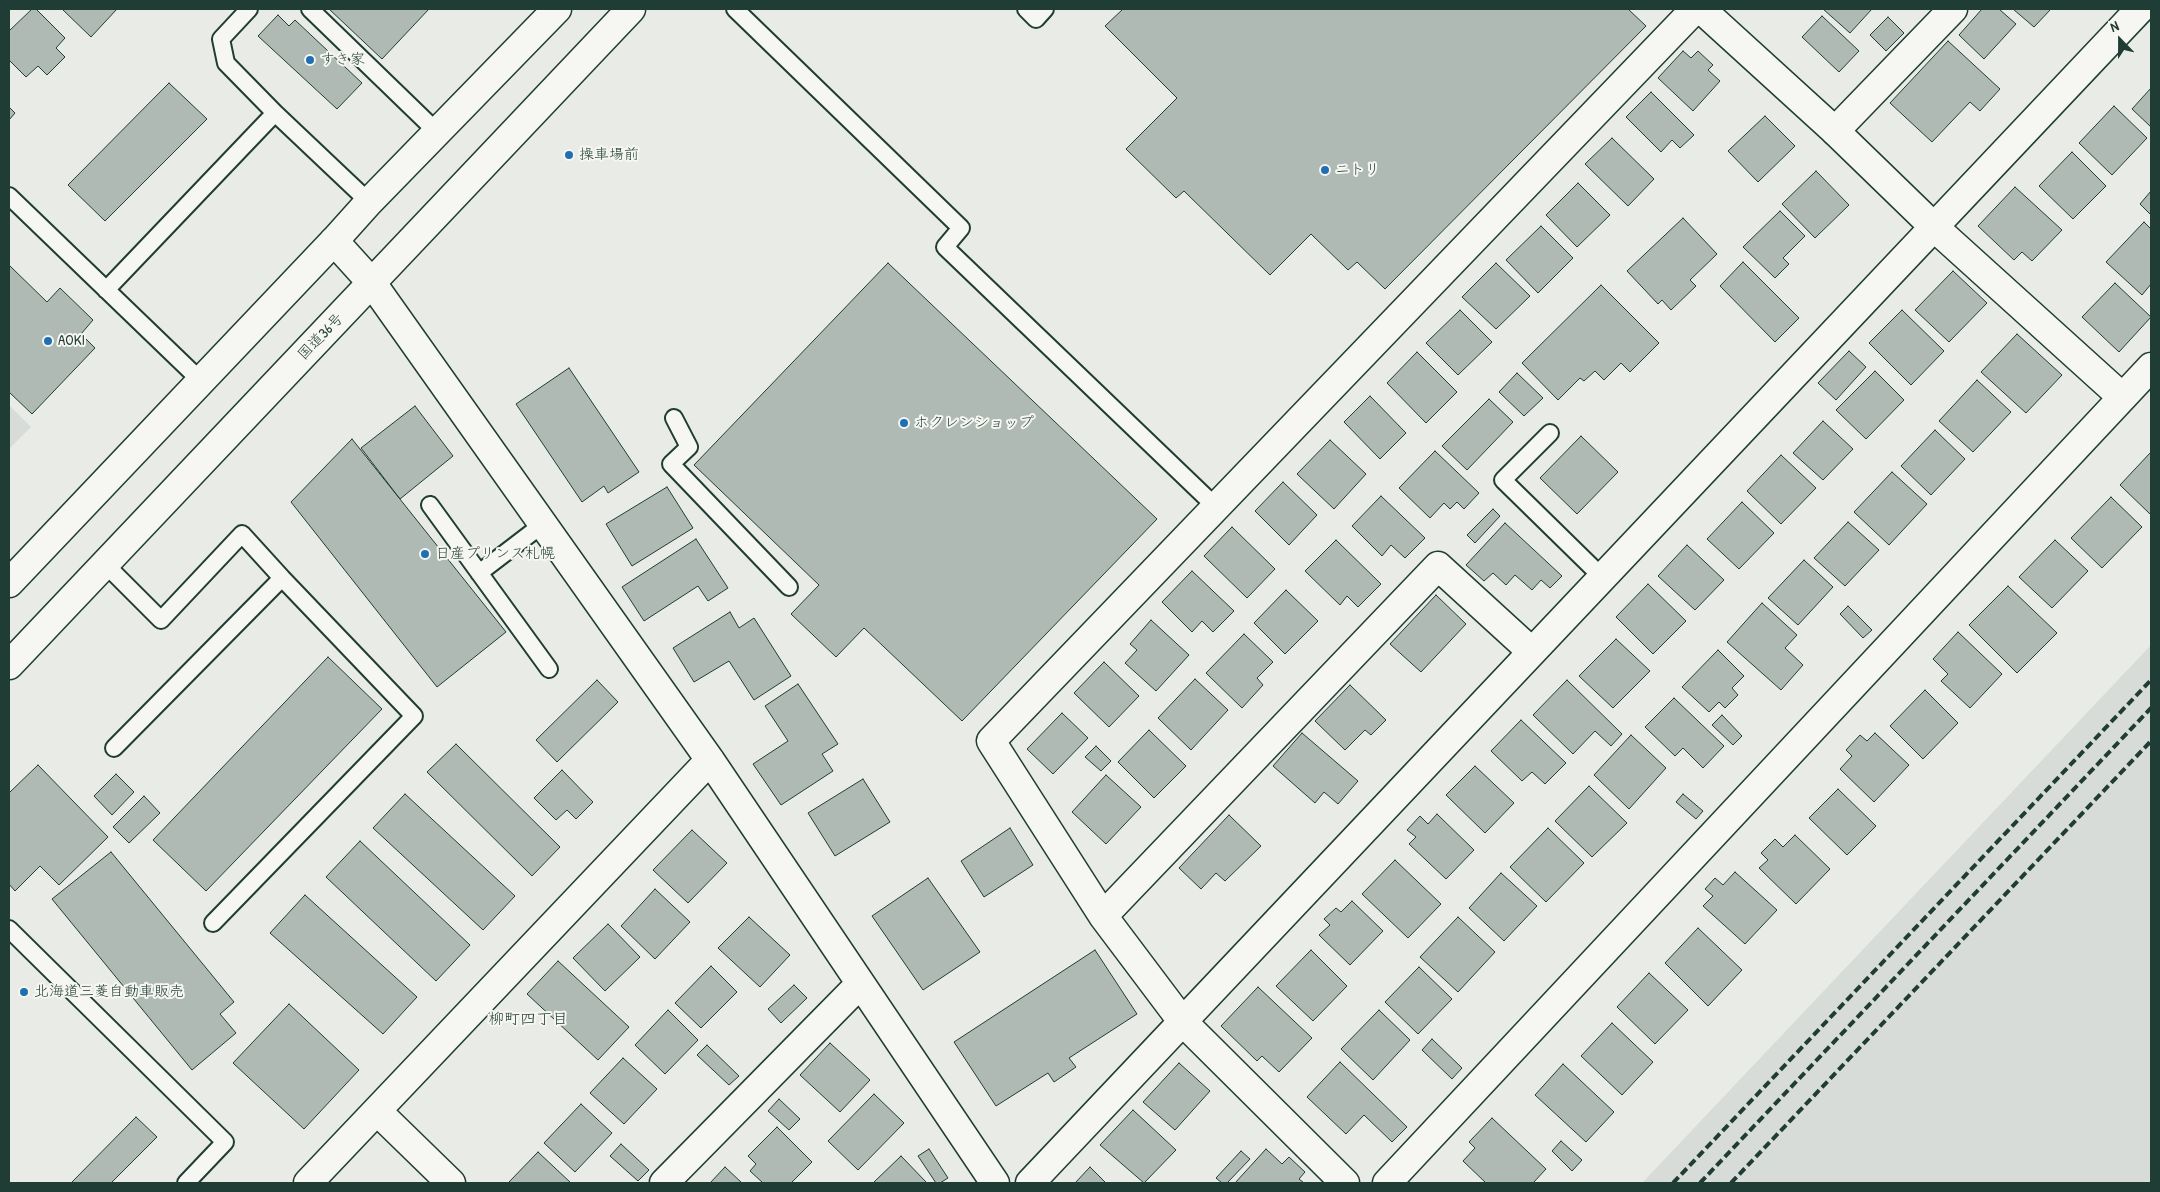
<!DOCTYPE html>
<meta charset="utf-8">
<style>
body{margin:0}
#map{position:relative;width:2160px;height:1192px;overflow:hidden;background:#e9ebe7;font-family:"Patrick Hand",sans-serif}
canvas{display:block}
.frame{position:absolute;inset:0;border:10px solid #1f3d34;pointer-events:none}
.north{position:absolute;left:2095px;top:15px;width:50px;height:50px;-webkit-text-stroke:4px #f6f6f2;paint-order:stroke;rotate:338deg;font-size:14px;font-weight:700;line-height:20px;text-align:center;color:#1f3d34}
.north::after{content:'';display:block;margin:auto;width:18px;height:22px;background:#1f3d34;clip-path:polygon(50% 0,100% 100%,50% 72%,0 100%)}
</style>
<div id="map">
<canvas width="2160" height="1192"></canvas>
<div class="frame"></div>
<div class="north">N</div>
</div>
<script>
const c = document.querySelector('canvas').getContext('2d');
c.lineJoin = 'round';
function paint(path, color) { c.fillStyle = color; c.fill(path, 'evenodd'); }
const poly = rows => new Path2D(rows.map(r => 'M' + r).join(''));
function stroke(path, color, width, dash) { c.strokeStyle = color; c.lineWidth = width; c.lineCap = dash ? 'butt' : 'round'; c.setLineDash(dash || []); c.stroke(path); }
function drawText(font, color, halo, rows, align = 'center') {
  c.font = font + ' "Patrick Hand","Klee One",sans-serif'; c.lineWidth = 4; c.setLineDash([]); c.textBaseline = 'middle'; c.strokeStyle = halo; c.fillStyle = color; for (const [text, x, y, turn = 0] of rows) {
    c.save(); c.translate(x, y); c.rotate((+turn || 0) * Math.PI / 180); c.textAlign = isNaN(turn) ? turn : align; if (halo) c.strokeText(text, 0, 0); c.fillText(text, 0, 0); c.restore();
  }
}
paint(poly([
 [9,405,31,427,9,449],
 [2151,645,2151,1183,1642,1183]
]), '#d8dcd8');
const building = poly([
 [32,9,36,9,65,38,56,48,65,57,47,75,38,66,26,77,9,60,9,31,32,9],
 [62,9,117,9,91,37,62,9],
 [329,9,429,9,382,59,329,9],
 [1123,9,1628,9,1646,26,1385,289,1357,262,1348,270,1311,234,1270,275,1184,191,1176,198,1126,149,1177,98,1105,26,1123,9],
 [1823,9,1872,9,1850,33,1823,9],
 [1982,9,1999,9,2016,24,1984,59,1959,35,1982,9],
 [2013,9,2051,9,2034,27,2013,9],
 [278,15,289,26,295,20,362,83,337,109,258,36,278,15],
 [1822,16,1859,51,1839,72,1802,37,1822,16],
 [1888,17,1904,33,1886,51,1870,35,1888,17],
 [1948,41,2000,89,1980,111,1970,102,1932,142,1890,103,1948,41],
 [1683,51,1691,58,1698,51,1713,65,1708,70,1720,81,1693,111,1658,78,1683,51],
 [169,83,207,119,105,221,68,185,169,83],
 [2151,88,2151,127,2132,109,2151,88],
 [1651,92,1694,135,1680,148,1672,140,1661,152,1626,117,1651,92],
 [2114,106,2147,138,2112,175,2079,143,2114,106],
 [9,107,15,113,9,120,9,107],
 [1765,116,1795,146,1758,182,1728,151,1765,116],
 [1612,138,1654,179,1628,206,1585,164,1612,138],
 [2072,152,2106,186,2073,219,2039,186,2072,152],
 [1816,171,1849,205,1815,238,1782,204,1816,171],
 [1578,183,1610,215,1577,247,1546,215,1578,183],
 [2015,187,2062,230,2032,261,2022,252,2014,260,1978,226,2015,187],
 [2151,191,2151,215,2140,204,2151,191],
 [1780,211,1805,236,1783,258,1789,264,1775,278,1743,247,1780,211],
 [1683,218,1717,254,1690,280,1696,286,1671,310,1662,300,1658,304,1627,271,1683,218],
 [2144,222,2151,229,2151,284,2142,295,2106,262,2144,222],
 [1541,226,1573,258,1538,293,1506,260,1541,226],
 [1743,262,1799,318,1775,342,1720,286,1743,262],
 [888,263,1157,519,962,721,864,628,836,657,791,614,819,585,694,465,888,263],
 [1496,263,1530,296,1496,329,1462,297,1496,263],
 [9,265,47,302,60,288,93,320,81,334,95,348,32,414,9,392,9,265],
 [1953,271,1987,303,1949,342,1915,310,1953,271],
 [2115,283,2151,317,2119,352,2082,317,2115,283],
 [1601,285,1659,343,1630,372,1621,363,1604,380,1595,371,1584,381,1580,378,1558,400,1522,363,1601,285],
 [1460,310,1492,342,1458,375,1426,343,1460,310],
 [1902,310,1944,351,1911,385,1869,343,1902,310],
 [2017,334,2062,375,2026,413,1981,372,2017,334],
 [1849,351,1866,367,1836,400,1818,383,1849,351],
 [1417,352,1457,392,1426,423,1387,383,1417,352],
 [569,368,639,472,608,493,604,486,582,502,516,404,569,368],
 [1875,371,1904,400,1866,439,1836,410,1875,371],
 [1517,373,1543,398,1524,416,1499,392,1517,373],
 [1977,380,2011,412,1973,452,1939,421,1977,380],
 [1370,396,1406,433,1380,459,1344,422,1370,396],
 [1489,399,1513,422,1467,470,1442,446,1489,399],
 [415,406,453,456,400,499,361,448,415,406],
 [1823,421,1853,449,1823,480,1793,453,1823,421],
 [1935,430,1965,459,1931,495,1901,466,1935,430],
 [1581,436,1618,472,1577,514,1540,478,1581,436],
 [352,439,506,632,437,687,291,502,352,439],
 [1330,440,1366,474,1334,509,1297,474,1330,440],
 [1435,451,1479,493,1464,509,1457,502,1450,509,1444,503,1430,518,1399,488,1435,451],
 [2151,452,2151,515,2120,485,2151,452],
 [1781,455,1816,488,1781,524,1747,491,1781,455],
 [1892,472,1927,504,1889,545,1854,512,1892,472],
 [1283,482,1317,515,1289,545,1255,511,1283,482],
 [667,487,693,528,632,566,606,524,667,487],
 [1381,496,1425,538,1405,558,1391,545,1382,556,1352,526,1381,496],
 [2111,497,2142,527,2102,568,2071,538,2111,497],
 [1742,502,1774,533,1739,569,1707,539,1742,502],
 [1493,509,1500,516,1475,543,1467,535,1493,509],
 [1848,522,1879,550,1845,586,1814,558,1848,522],
 [1505,523,1562,576,1550,588,1541,580,1532,590,1515,575,1506,585,1493,573,1484,581,1466,565,1505,523],
 [1232,527,1275,569,1247,598,1204,556,1232,527],
 [696,539,728,588,708,601,698,586,644,621,622,587,696,539],
 [1336,540,1381,584,1358,607,1347,596,1340,605,1305,571,1336,540],
 [2055,540,2088,571,2052,608,2019,577,2055,540],
 [1687,545,1724,580,1695,610,1658,576,1687,545],
 [1804,560,1833,587,1798,625,1768,598,1804,560],
 [1192,571,1234,611,1213,632,1202,621,1192,632,1162,602,1192,571],
 [1648,584,1686,621,1653,654,1616,617,1648,584],
 [2008,586,2057,633,2017,673,1969,625,2008,586],
 [1286,590,1318,621,1285,654,1254,623,1286,590],
 [1436,595,1466,624,1421,672,1390,644,1436,595],
 [1762,603,1797,635,1785,648,1803,665,1781,690,1727,642,1762,603],
 [1848,606,1872,630,1863,638,1840,614,1848,606],
 [730,612,739,628,754,618,791,676,754,700,729,661,694,682,673,648,730,612],
 [1151,620,1189,655,1156,691,1125,663,1137,650,1130,644,1151,620],
 [1958,632,2002,674,1970,708,1941,681,1948,674,1933,659,1958,632],
 [1244,634,1273,662,1257,678,1263,685,1242,708,1206,673,1244,634],
 [1616,639,1650,671,1613,708,1579,676,1616,639],
 [1718,650,1744,676,1732,688,1738,695,1725,708,1719,702,1709,712,1682,687,1718,650],
 [328,657,382,709,206,891,153,840,328,657],
 [1104,662,1139,696,1109,727,1074,693,1104,662],
 [1195,679,1228,710,1191,750,1158,718,1195,679],
 [597,680,618,702,557,762,536,740,597,680],
 [1567,680,1622,734,1611,746,1595,731,1573,754,1533,715,1567,680],
 [798,684,838,744,822,754,833,771,781,805,753,764,788,741,765,706,798,684],
 [1350,685,1386,720,1371,735,1365,730,1345,750,1315,721,1350,685],
 [1925,690,1958,723,1923,759,1890,726,1925,690],
 [1674,698,1724,746,1703,768,1683,748,1675,756,1645,727,1674,698],
 [1062,713,1088,738,1053,774,1027,749,1062,713],
 [1722,715,1742,736,1733,745,1712,725,1722,715],
 [1521,720,1566,763,1545,784,1532,772,1522,781,1491,751,1521,720],
 [1149,730,1186,766,1154,798,1118,762,1149,730],
 [1302,733,1358,781,1338,804,1324,792,1315,803,1273,766,1302,733],
 [1875,733,1909,765,1874,802,1840,769,1852,756,1846,750,1860,735,1867,741,1875,733],
 [1631,735,1666,768,1629,809,1594,775,1631,735],
 [456,744,560,847,532,876,427,772,456,744],
 [1096,746,1111,761,1101,771,1085,757,1096,746],
 [38,765,108,837,59,885,40,866,15,891,9,884,9,793,38,765],
 [1475,766,1514,803,1485,833,1446,795,1475,766],
 [562,770,593,802,576,819,567,810,556,820,534,798,562,770],
 [116,774,134,792,112,815,94,796,116,774],
 [1106,775,1141,807,1106,844,1072,812,1106,775],
 [863,779,890,822,835,856,808,813,863,779],
 [1589,786,1627,823,1592,857,1555,821,1589,786],
 [1838,789,1876,826,1847,855,1809,818,1838,789],
 [405,794,515,896,483,930,373,828,405,794],
 [1683,794,1703,811,1696,819,1676,802,1683,794],
 [144,796,160,813,129,843,113,827,144,796],
 [1437,814,1474,850,1446,879,1409,844,1416,837,1407,830,1420,816,1428,824,1437,814],
 [1229,815,1261,846,1225,881,1216,873,1201,889,1179,868,1229,815],
 [1010,828,1033,865,984,897,961,861,1010,828],
 [1548,828,1584,863,1546,902,1510,867,1548,828],
 [692,830,727,863,688,903,653,870,692,830],
 [1795,835,1830,869,1796,904,1759,868,1768,860,1761,853,1775,839,1783,847,1795,835],
 [360,841,470,945,436,981,326,877,360,841],
 [111,852,234,1002,220,1014,236,1033,192,1070,52,899,111,852],
 [1395,860,1441,904,1408,938,1362,894,1395,860],
 [1735,872,1777,910,1745,944,1703,906,1713,896,1705,889,1715,878,1723,885,1735,872],
 [1501,873,1537,906,1504,941,1469,908,1501,873],
 [928,878,980,952,923,990,872,916,928,878],
 [655,889,690,922,655,959,621,926,655,889],
 [305,895,417,997,383,1034,270,933,305,895],
 [1352,901,1383,931,1350,965,1319,935,1330,925,1324,919,1336,908,1341,912,1352,901],
 [749,917,790,955,760,987,718,948,749,917],
 [1458,917,1495,952,1458,992,1420,957,1458,917],
 [608,924,640,957,605,991,573,958,608,924],
 [1698,928,1742,970,1708,1006,1665,963,1698,928],
 [1095,950,1137,1014,1069,1058,1076,1067,1054,1082,1048,1073,996,1106,954,1042,1095,950],
 [1311,950,1347,986,1313,1021,1276,986,1311,950],
 [558,961,629,1027,598,1060,527,994,558,961],
 [711,966,737,992,701,1028,675,1003,711,966],
 [1419,967,1452,999,1418,1034,1385,1002,1419,967],
 [1649,973,1688,1010,1655,1044,1617,1007,1649,973],
 [794,985,807,998,781,1023,768,1009,794,985],
 [1258,987,1312,1038,1279,1072,1262,1056,1257,1061,1221,1026,1258,987],
 [289,1004,359,1070,304,1129,233,1063,289,1004],
 [668,1010,698,1040,665,1074,635,1045,668,1010],
 [1379,1010,1410,1040,1373,1080,1341,1049,1379,1010],
 [1612,1023,1653,1062,1622,1095,1581,1056,1612,1023],
 [1432,1039,1462,1068,1452,1079,1422,1050,1432,1039],
 [830,1043,870,1080,840,1112,800,1075,830,1043],
 [707,1045,739,1076,729,1085,697,1055,707,1045],
 [623,1058,657,1089,624,1124,590,1093,623,1058],
 [1340,1062,1407,1127,1392,1142,1364,1115,1346,1134,1307,1097,1340,1062],
 [1179,1063,1210,1091,1175,1130,1143,1102,1179,1063],
 [1563,1064,1614,1112,1586,1142,1535,1095,1563,1064],
 [874,1094,904,1123,858,1170,828,1141,874,1094],
 [779,1099,800,1119,789,1130,768,1111,779,1099],
 [581,1104,612,1133,575,1172,544,1143,581,1104],
 [1133,1110,1176,1150,1144,1183,1100,1145,1133,1110],
 [136,1117,157,1137,111,1183,71,1183,136,1117],
 [1492,1118,1546,1169,1533,1183,1486,1183,1463,1161,1475,1148,1469,1142,1492,1118],
 [777,1127,812,1162,791,1183,763,1183,750,1171,756,1164,748,1156,777,1127],
 [1561,1141,1582,1160,1572,1171,1552,1151,1561,1141],
 [621,1144,649,1170,638,1181,610,1156,621,1144],
 [929,1149,948,1178,940,1183,936,1183,918,1156,929,1149],
 [1266,1149,1282,1164,1289,1157,1305,1172,1299,1179,1304,1183,1235,1183,1266,1149],
 [1241,1151,1250,1159,1227,1183,1222,1183,1216,1178,1241,1151],
 [538,1152,571,1183,511,1183,509,1182,538,1152],
 [901,1156,927,1183,873,1183,901,1156],
 [725,1167,742,1183,710,1183,725,1167],
 [1090,1167,1106,1183,1075,1183,1090,1167]
]);
paint(building, '#b0bab5');
stroke(building, '#1f3d34', 1);
const service = poly([
 [249,9,221,39,226,63,275,113],
 [310,9,437,132],
 [735,9,961,228,945,247,1216,507],
 [1026,9,1036,19,1045,9],
 [9,196,201,381],
 [106,290,275,113,369,202],
 [674,418,689,447,671,464,789,587],
 [1550,433,1503,480,1602,577],
 [430,505,549,669],
 [105,564,161,620,242,534,282,578],
 [479,573,543,524],
 [114,748,282,578,414,716,213,923],
 [9,929,225,1142,186,1183]
]);
const minor = poly([
 [1835,131,1953,9],
 [334,241,372,283,710,760,995,1183],
 [1103,916,1438,566,1531,651],
 [377,1111,451,1183],
 [308,1183,710,760],
 [664,1183,860,984],
 [1030,1183,2140,9],
 [1345,1183,1182,1021,1103,916,991,741,1695,9],
 [1387,1183,2151,367]
]);
const tertiary = poly([
 [1701,9,1835,131,1934,227,2122,397]
]);
const trunk = poly([
 [9,583,334,241,369,202,557,9],
 [9,665,631,9]
]);
stroke(service, '#1f3d34', 20);
stroke(minor, '#1f3d34', 31);
stroke(tertiary, '#1f3d34', 31);
stroke(trunk, '#1f3d34', 31);
stroke(service, '#f6f6f2', 16);
stroke(minor, '#f6f6f2', 28);
stroke(tertiary, '#f6f6f2', 28);
stroke(trunk, '#f6f6f2', 28);
stroke(poly([
 [1673,1183,2151,680],
 [1700,1183,2151,708],
 [1731,1183,2151,741]
]), '#1f3d34', 4, [8, 4]);
for (const [x, y, r, color] of [
 [310,60,5,"#1f6fb2"],
 [569,155,5,"#1f6fb2"],
 [1325,170,5,"#1f6fb2"],
 [48,341,5,"#1f6fb2"],
 [904,423,5,"#1f6fb2"],
 [425,554,5,"#1f6fb2"],
 [24,992,5,"#1f6fb2"]
]) { const dot = new Path2D(); dot.arc(x, y, r, 0, 2 * Math.PI); c.fillStyle = color; c.fill(dot); stroke(dot, '#f6f6f2', 2); }
drawText('15px', '#1f3d34', '#f6f6f2', [
 ["すき家",320,60],
 ["操車場前",579,155],
 ["ニトリ",1335,170],
 ["AOKI",58,341],
 ["ホクレンショップ",914,423],
 ["日産プリンス札幌",435,554],
 ["北海道三菱自動車販売",34,992]
], 'left');
drawText('15px', '#1f3d34', '#f6f6f2', [
 ["国道36号",321,337,-46]
]);
drawText('16px', '#1f3d34', '#f6f6f2', [
 ["柳町四丁目",528,1020]
]);
</script>
